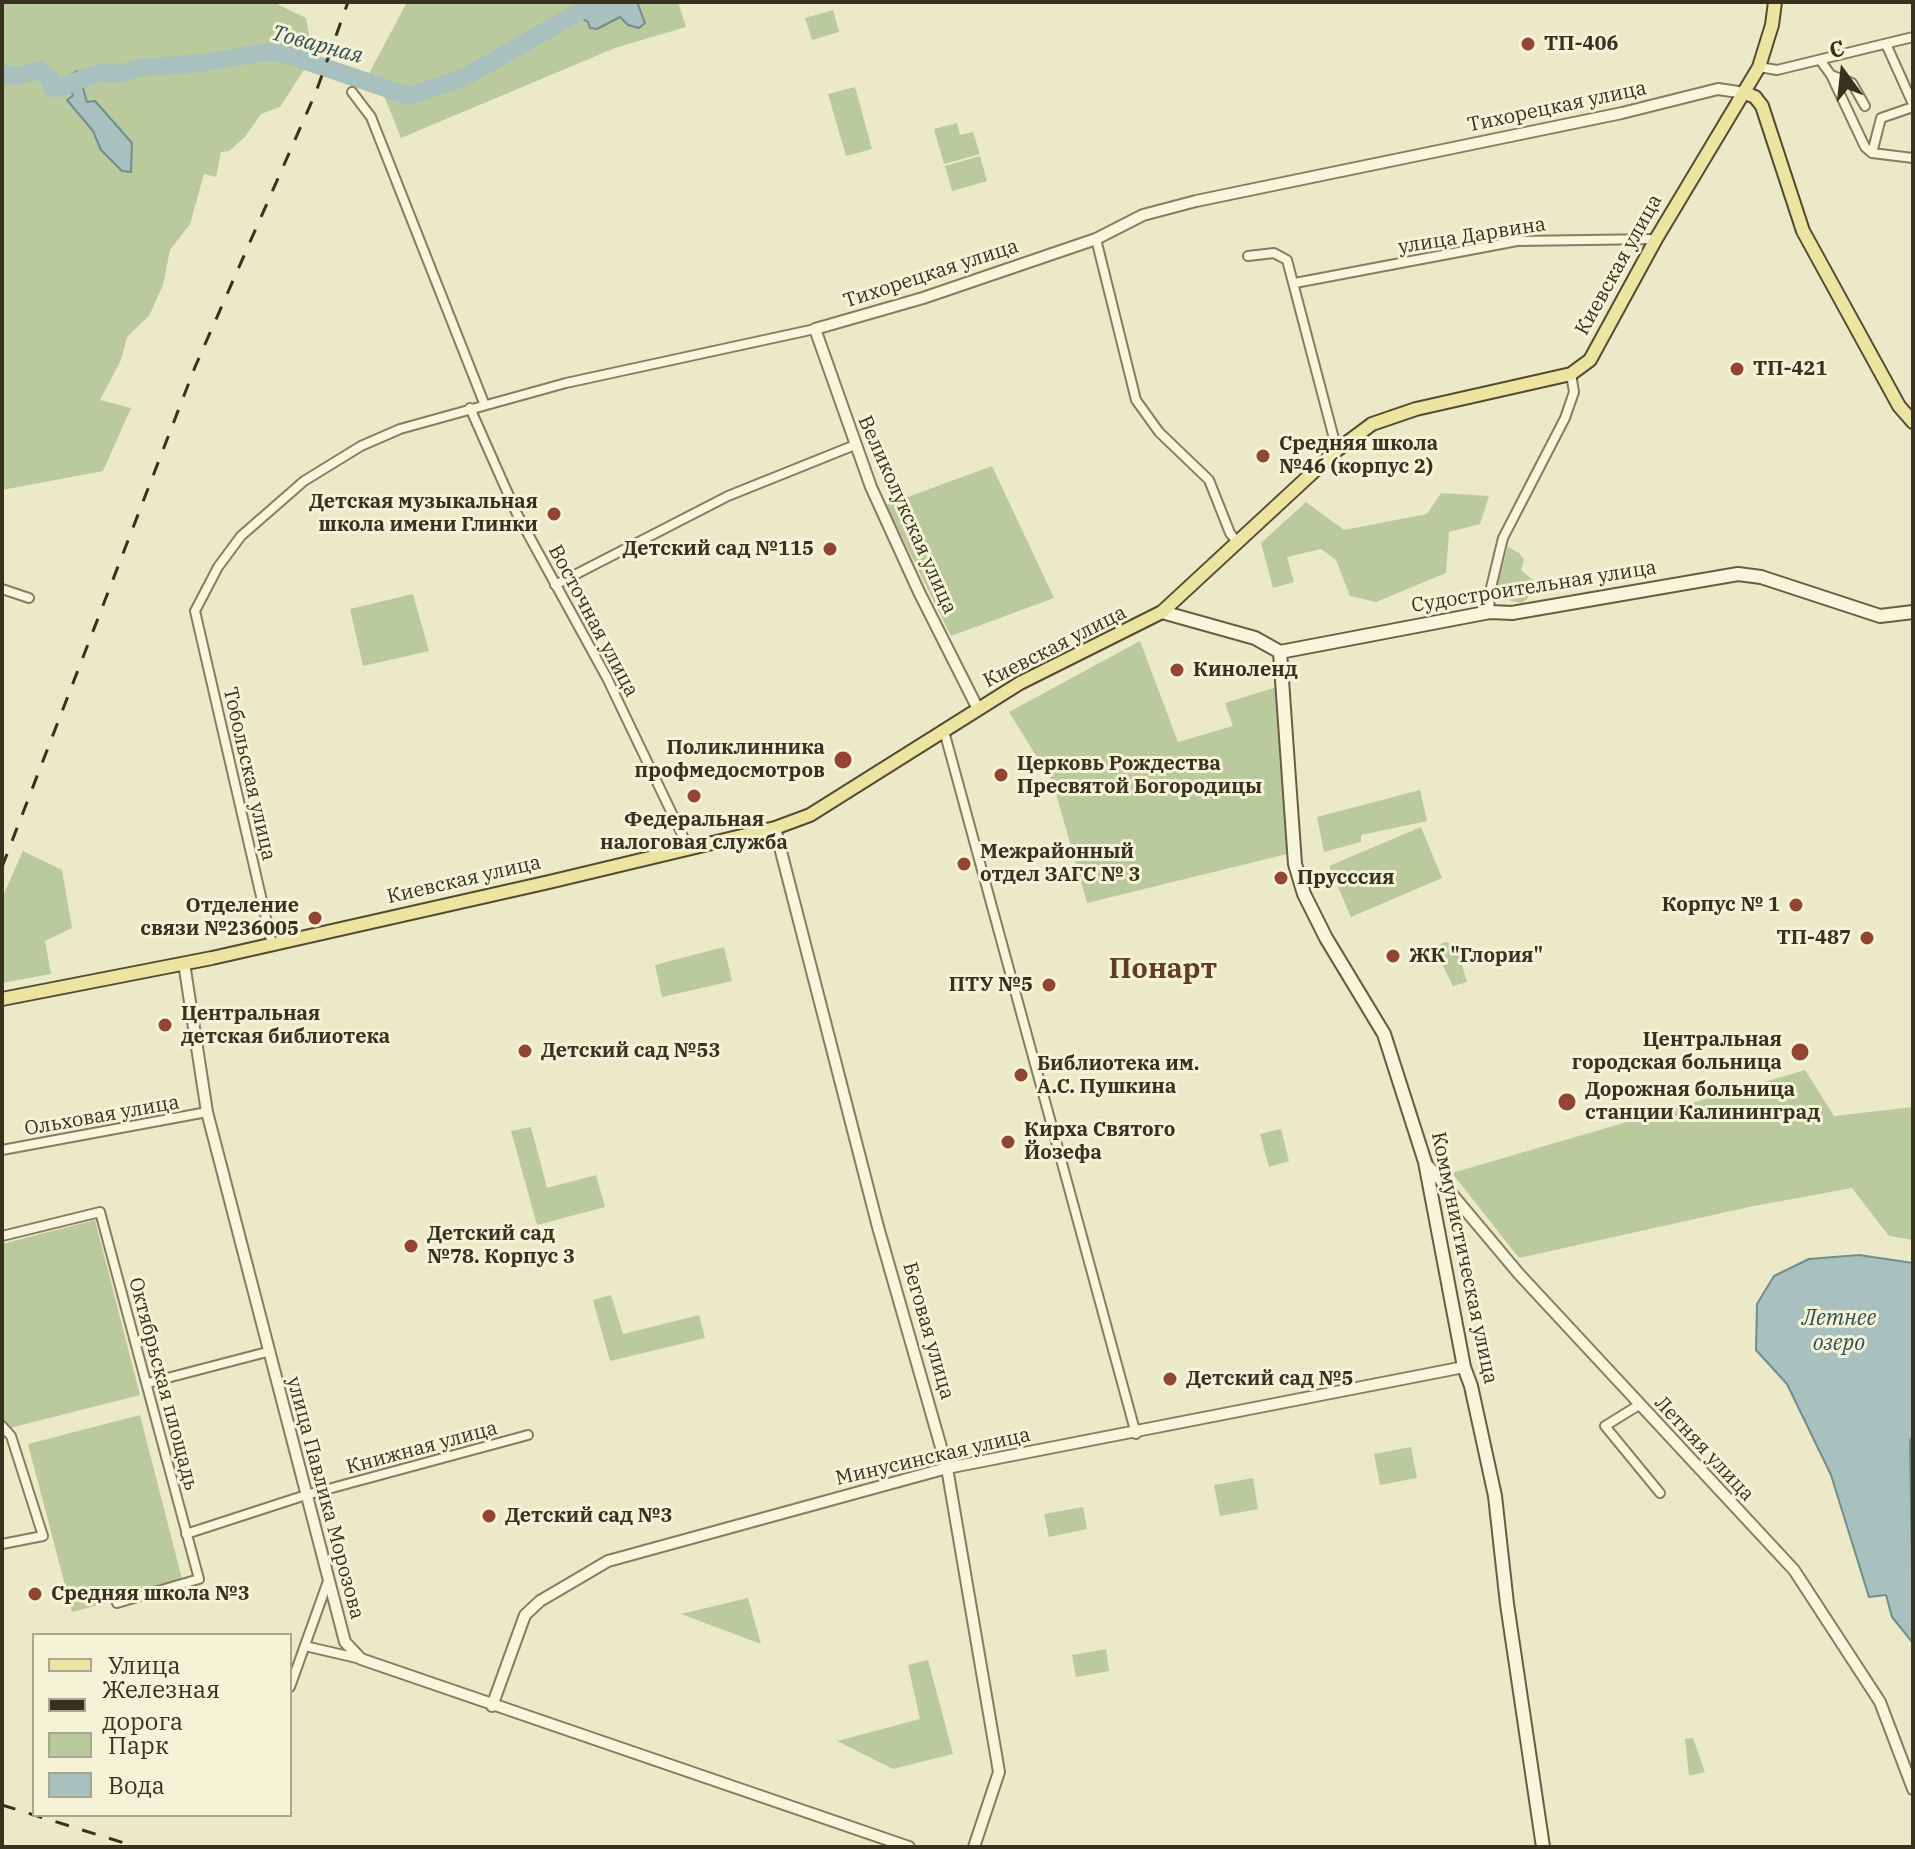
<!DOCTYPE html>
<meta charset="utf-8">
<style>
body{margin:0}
#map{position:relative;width:1915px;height:1849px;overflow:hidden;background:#ece9c8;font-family:"IBM Plex Serif",serif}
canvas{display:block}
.frame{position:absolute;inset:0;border:4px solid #383120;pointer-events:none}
.legend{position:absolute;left:32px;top:1633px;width:260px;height:184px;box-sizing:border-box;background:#f4f2d7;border:2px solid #a9a58e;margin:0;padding:10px 14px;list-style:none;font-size:24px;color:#383120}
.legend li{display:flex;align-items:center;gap:16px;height:40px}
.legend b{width:40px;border:2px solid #a9a58e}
.north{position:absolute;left:1803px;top:32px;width:80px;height:80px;-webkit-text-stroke:6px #f4f2d7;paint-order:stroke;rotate:345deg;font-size:22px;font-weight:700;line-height:32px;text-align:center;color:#383120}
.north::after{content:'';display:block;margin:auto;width:28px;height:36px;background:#383120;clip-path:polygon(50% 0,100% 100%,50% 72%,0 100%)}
</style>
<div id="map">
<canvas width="1915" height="1849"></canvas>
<div class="frame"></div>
<ul class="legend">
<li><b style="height:10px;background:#ece5a2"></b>Улица</li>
<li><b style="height:10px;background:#383120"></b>Железная дорога</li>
<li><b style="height:22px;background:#baca9c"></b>Парк</li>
<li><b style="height:22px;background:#a8c0be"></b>Вода</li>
</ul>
<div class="north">С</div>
</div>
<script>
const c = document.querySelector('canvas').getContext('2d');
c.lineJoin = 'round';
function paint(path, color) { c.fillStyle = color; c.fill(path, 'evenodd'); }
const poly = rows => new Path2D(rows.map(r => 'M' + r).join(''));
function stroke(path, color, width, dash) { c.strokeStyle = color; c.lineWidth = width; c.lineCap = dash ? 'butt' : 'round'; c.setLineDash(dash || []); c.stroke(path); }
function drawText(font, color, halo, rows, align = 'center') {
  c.font = font + ' "IBM Plex Serif",serif'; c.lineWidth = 6; c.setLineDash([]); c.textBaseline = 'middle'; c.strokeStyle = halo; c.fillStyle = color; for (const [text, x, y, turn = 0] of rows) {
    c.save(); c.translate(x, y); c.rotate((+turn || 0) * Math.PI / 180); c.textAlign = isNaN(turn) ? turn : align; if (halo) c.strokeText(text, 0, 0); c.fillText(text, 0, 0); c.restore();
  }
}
paint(poly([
 [2,2,273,2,306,18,313,56,280,107,261,114,245,137,229,151,221,152,216,177,204,174,190,224,170,250,163,285,149,316,127,337,121,360,100,400,131,408,103,471,2,490],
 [81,80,87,102,96,101,132,143,131,172,122,170,101,150,93,131,68,101,74,97,71,88],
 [407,2,600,2,591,5,588,22,596,29,620,17,637,2,678,2,686,27,615,48,401,138,385,98,366,79],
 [833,10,839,32,812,40,805,18],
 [855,87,872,149,846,156,828,94],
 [957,123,960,135,973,132,980,154,944,164,934,129],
 [980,156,987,181,952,191,945,166],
 [992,466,1054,598,951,636,886,505],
 [1441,493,1489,496,1480,524,1449,532,1446,573,1376,602,1350,596,1336,560,1321,549,1287,557,1294,582,1273,588,1261,543,1306,502,1344,530,1427,514],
 [1508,547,1519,553,1524,560,1521,570,1535,582,1532,594,1522,603,1511,601,1497,587],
 [413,594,429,651,363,666,350,609],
 [1140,641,1178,742,1233,726,1225,703,1277,687,1291,853,1087,903,1053,783,1009,712],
 [1420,790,1427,821,1361,835,1361,842,1324,852,1317,817],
 [1421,827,1442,878,1351,917,1329,866],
 [23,851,62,870,72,928,45,941,51,974,2,983,2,898],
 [1445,942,1456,945,1467,982,1453,986,1434,948],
 [724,947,732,981,662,997,655,965],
 [1805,1070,1834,1116,1913,1107,1913,1240,1889,1236,1852,1188,1749,1207,1519,1258,1452,1173],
 [531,1127,547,1188,596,1175,605,1207,537,1225,511,1131],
 [1281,1129,1289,1161,1269,1167,1260,1134],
 [95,1220,140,1395,6,1429,2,1413,2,1244],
 [611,1295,623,1334,699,1315,705,1338,610,1361,593,1300],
 [140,1415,183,1583,72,1612,28,1444],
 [1411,1447,1417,1478,1380,1485,1374,1454],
 [1253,1478,1258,1509,1220,1516,1214,1485],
 [1083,1507,1087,1529,1049,1537,1044,1514],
 [748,1598,761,1644,681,1614],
 [1106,1649,1109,1671,1076,1677,1072,1655],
 [928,1660,953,1754,893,1769,837,1741,920,1719,908,1665],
 [1693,1738,1705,1772,1689,1776,1685,1739]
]), '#baca9c');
const water = poly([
 [600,2,637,2,645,23,639,28,628,25,620,17,597,29,590,28,588,22,581,18,591,5,600,2],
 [78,71,87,102,95,101,132,143,131,172,122,171,101,150,93,131,67,100,73,96,68,82,70,75,78,71],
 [1859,1255,1913,1263,1913,1436,1910,1440,1913,1643,1892,1617,1886,1595,1869,1597,1831,1475,1787,1384,1756,1350,1757,1304,1774,1276,1809,1259,1859,1255]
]);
paint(water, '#a8c0be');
stroke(water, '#6f8e8d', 2);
stroke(poly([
 [2,74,19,76,39,70,51,80,52,88,59,88,98,73,119,74,138,68,202,63,267,52,285,54,409,96,465,77,591,5,597,7,607,2]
]), '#a8c0be', 18);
const minor = poly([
 [1886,44,1913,104],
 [1820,60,1831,75,1852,83,1865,106],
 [1759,67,1777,70,1913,37],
 [1831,75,1865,147,1872,153,1913,158],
 [352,92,371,117,484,403],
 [1872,153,1881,118,1913,107],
 [1096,239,1136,400,1159,432,1209,480,1230,533,1237,542],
 [1248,256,1274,253,1287,260,1337,450],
 [1295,283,1517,241,1656,239],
 [470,408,517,514,607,678,689,849],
 [555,585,728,496,855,445],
 [2,589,29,598],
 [1490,612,1489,596,1503,538,1565,418,1574,392,1571,374],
 [944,731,1136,1434],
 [272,944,195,611,218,567,241,536,304,481,361,446,400,429,566,383,815,329],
 [2,1150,207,1112],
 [2,1236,100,1212,199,1579,117,1603],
 [148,1383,267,1352],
 [1639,1405,1605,1426,1660,1493],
 [2,1426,11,1436,43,1536,2,1544],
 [186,1534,306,1495,528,1435],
 [305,1646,361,1659],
 [290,1687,328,1581]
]);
const tertiary = poly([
 [978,709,919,592,871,487,815,329,923,298,1096,239,1143,215,1196,201,1622,113,1718,89,1745,93],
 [775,828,878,1227,947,1468,999,1772,974,1847],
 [184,963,207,1112,345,1642,361,1659,909,1847],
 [1425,1162,1519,1274,1794,1570,1880,1702,1913,1789],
 [492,1706,525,1615,540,1601,608,1561,947,1468,1464,1367]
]);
const secondary = poly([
 [1162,612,1255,638,1280,652,1490,612,1512,613,1738,574,1761,577,1880,616,1913,612],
 [1280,652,1295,864,1304,894,1326,938,1384,1034,1425,1162,1464,1367,1471,1386,1495,1496,1507,1604,1543,1847]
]);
const primary = poly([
 [1745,93,1755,97,1762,106,1803,231,1899,406,1913,422],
 [2,999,212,958,549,882,775,828,810,815,1020,683,1162,612,1337,450,1372,424,1416,409,1571,374,1590,360,1656,239,1759,67,1772,25,1775,2]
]);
stroke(minor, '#877c5e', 12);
stroke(tertiary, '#877c5e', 14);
stroke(secondary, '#695d41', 16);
stroke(primary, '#554a31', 16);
stroke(minor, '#f7f5db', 8);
stroke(tertiary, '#f7f5db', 10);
stroke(secondary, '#f7f5db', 12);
stroke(primary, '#ece5a2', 12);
stroke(poly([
 [2,867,195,367,316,92,348,2],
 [2,1805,137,1847]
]), '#383120', 3, [14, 14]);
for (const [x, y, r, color] of [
 [1528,44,8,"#924531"],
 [1737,369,8,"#924531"],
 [1263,456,8,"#924531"],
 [554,514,8,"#924531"],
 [830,549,8,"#924531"],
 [1177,670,8,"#924531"],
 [843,760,10,"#924531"],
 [1001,775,8,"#924531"],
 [694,796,8,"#924531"],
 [964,864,8,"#924531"],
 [1281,878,8,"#924531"],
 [1796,905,8,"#924531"],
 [315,918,8,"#924531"],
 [1867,938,8,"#924531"],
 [1393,956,8,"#924531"],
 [1049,985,8,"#924531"],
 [165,1025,8,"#924531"],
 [525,1051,8,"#924531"],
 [1800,1052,10,"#924531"],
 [1021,1075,8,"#924531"],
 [1567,1102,10,"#924531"],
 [1008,1142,8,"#924531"],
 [411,1246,8,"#924531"],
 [1170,1379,8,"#924531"],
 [489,1516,8,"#924531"],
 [35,1594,8,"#924531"]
]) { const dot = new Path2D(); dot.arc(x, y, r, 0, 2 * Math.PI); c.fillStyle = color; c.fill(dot); stroke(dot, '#f4f2d7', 3); }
drawText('bold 20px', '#383120', '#f4f2d7', [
 ["ТП-406",1544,44],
 ["ТП-421",1753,369],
 ["Средняя школа",1279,444],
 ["№46 (корпус 2)",1279,467],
 ["Детская музыкальная",538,502,"right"],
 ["школа имени Глинки",538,525,"right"],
 ["Детский сад №115",814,549,"right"],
 ["Киноленд",1193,670],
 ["Поликлинника",825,748,"right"],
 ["профмедосмотров",825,771,"right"],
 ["Церковь Рождества",1017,764],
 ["Пресвятой Богородицы",1017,787],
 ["Федеральная",694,820,"center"],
 ["налоговая служба",694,843,"center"],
 ["Межрайонный",980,852],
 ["отдел ЗАГС № 3",980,875],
 ["Прусссия",1297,878],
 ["Корпус № 1",1780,905,"right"],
 ["Отделение",299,906,"right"],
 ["связи №236005",299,929,"right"],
 ["ТП-487",1851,938,"right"],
 ["ЖК \"Глория\"",1409,956],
 ["ПТУ №5",1033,985,"right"],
 ["Центральная",181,1014],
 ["детская библиотека",181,1037],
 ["Центральная",1782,1040,"right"],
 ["городская больница",1782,1063,"right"],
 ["Детский сад №53",541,1051],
 ["Библиотека им.",1037,1064],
 ["А.С. Пушкина",1037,1087],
 ["Дорожная больница",1585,1090],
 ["станции Калининград",1585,1113],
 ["Кирха Святого",1024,1130],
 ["Йозефа",1024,1153],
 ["Детский сад",427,1234],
 ["№78. Корпус 3",427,1257],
 ["Детский сад №5",1186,1379],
 ["Детский сад №3",505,1516],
 ["Средняя школа №3",51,1594]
], 'left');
drawText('20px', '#383120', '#f4f2d7', [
 ["Тихорецкая улица",1557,107,-12],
 ["улица Дарвина",1472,236,-9],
 ["Киевская улица",1619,265,-61],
 ["Тихорецкая улица",931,274,-18],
 ["Великолукская улица",907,515,66],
 ["Судостроительная улица",1534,587,-9],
 ["Восточная улица",593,621,62],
 ["Киевская улица",1055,647,-27],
 ["Тобольская улица",249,774,77],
 ["Киевская улица",464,880,-13],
 ["Ольховая улица",102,1116,-10],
 ["Коммунистическая улица",1464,1258,78],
 ["Беговая улица",928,1331,74],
 ["Октябрьская площадь",163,1384,75],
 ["Книжная улица",422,1448,-15],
 ["Летняя улица",1704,1449,47],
 ["Минусинская улица",933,1457,-13],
 ["улица Павлика Морозова",325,1498,75]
]);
drawText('italic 22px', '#315157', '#f4f2d7', [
 ["Товарная",317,45,15],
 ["Летнее",1839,1319],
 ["озеро",1839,1344]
]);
drawText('bold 28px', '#623d22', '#f4f2d7', [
 ["Понарт",1163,970]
]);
</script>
